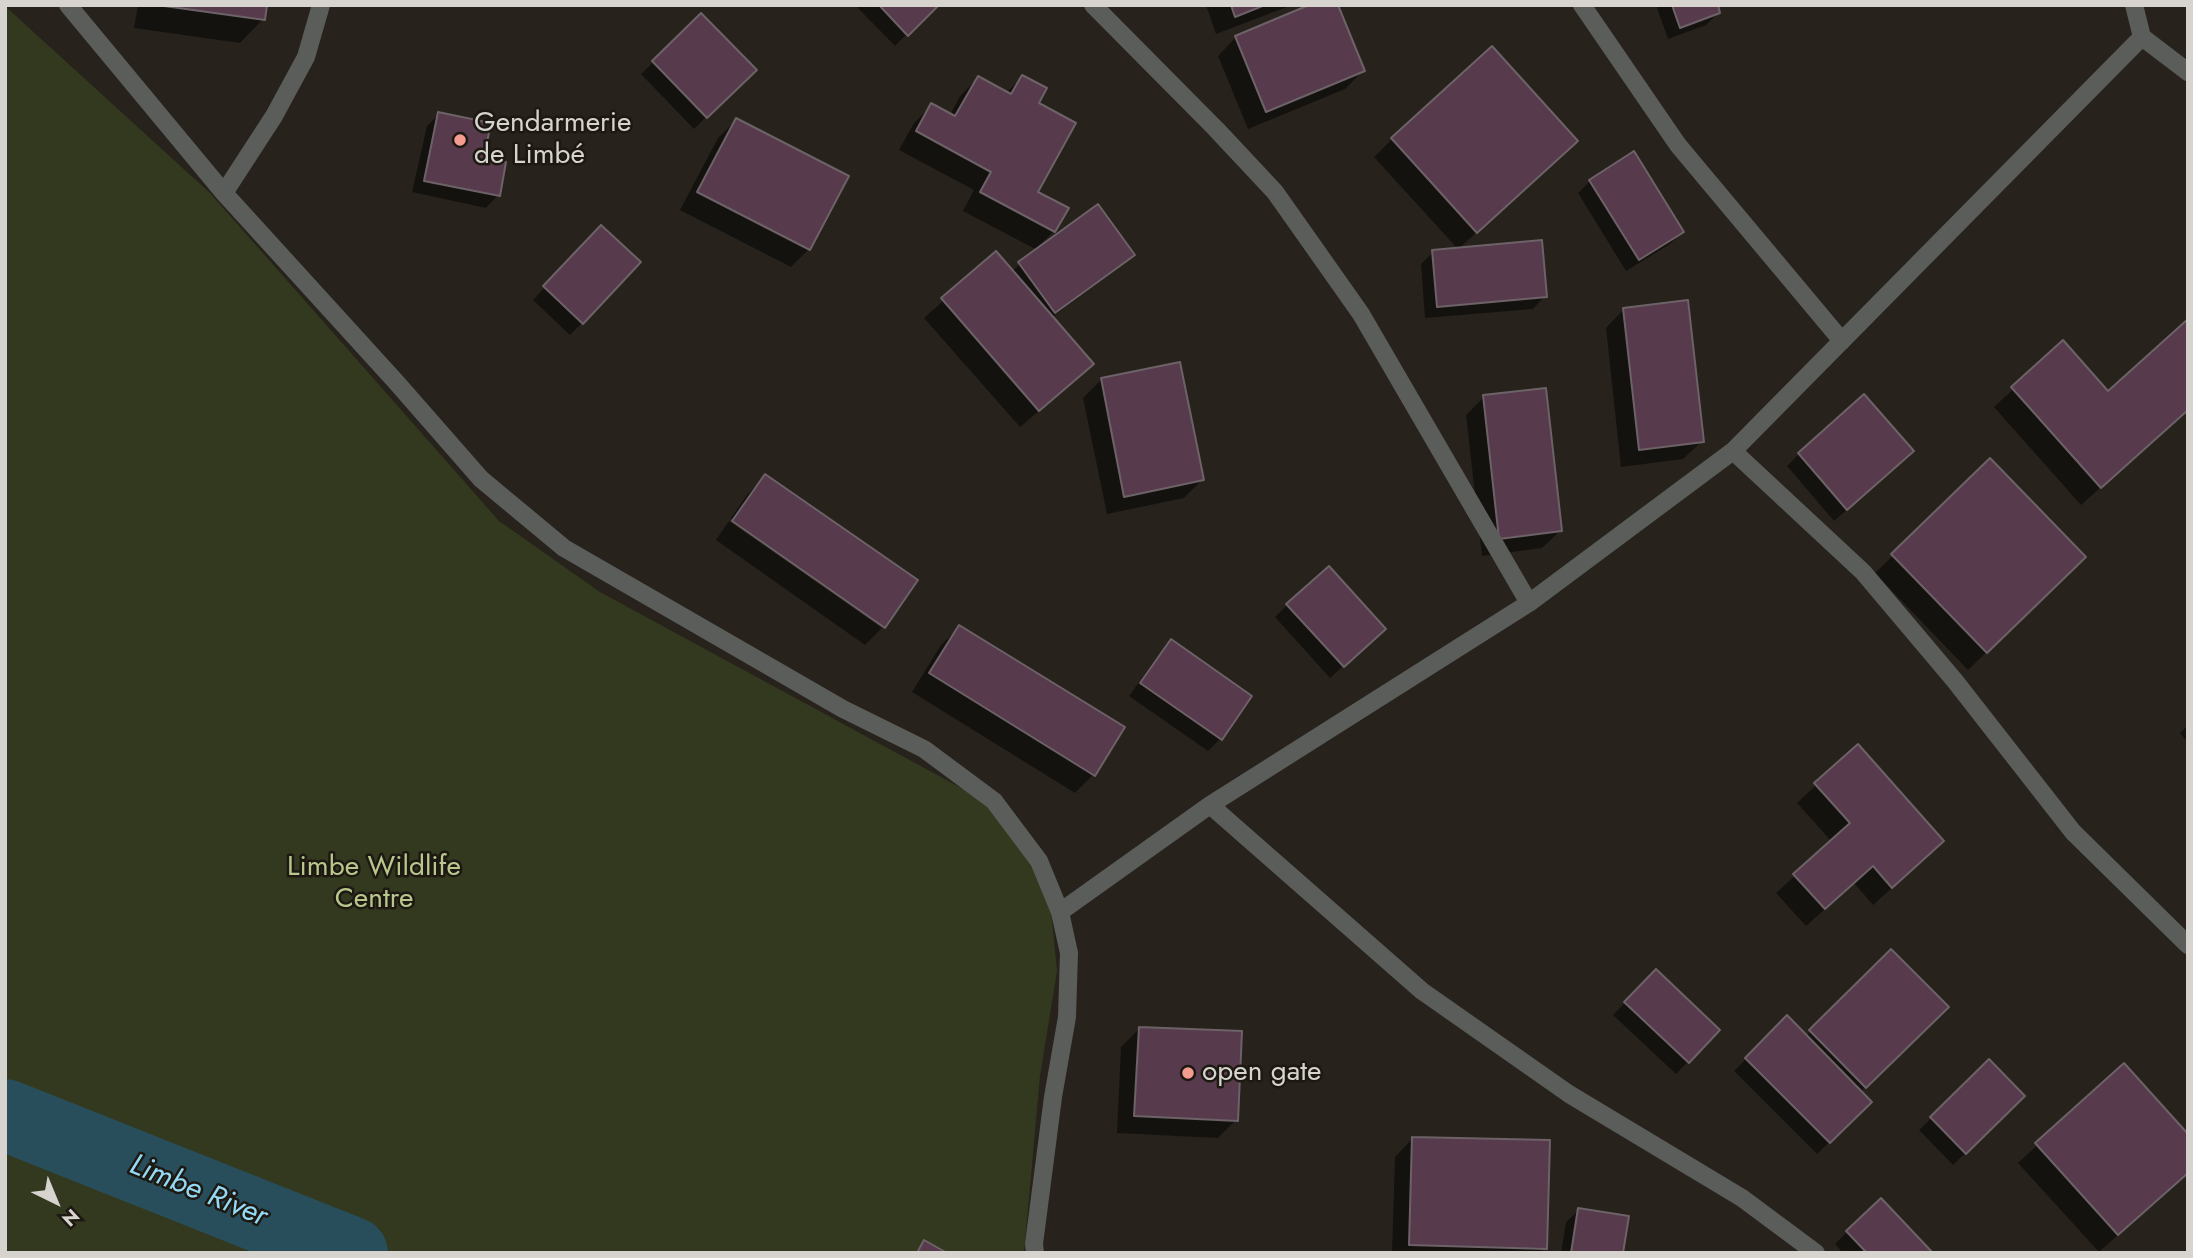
<!DOCTYPE html>
<meta charset="utf-8">
<style>
body{margin:0}
#map{position:relative;width:2193px;height:1258px;overflow:hidden;background:#27221b;font-family:Jost,sans-serif}
canvas{display:block}
.frame{position:absolute;inset:0;border:7px solid #d7d4cf;pointer-events:none}
.north{position:absolute;left:21px;top:1167px;width:70px;height:70px;-webkit-text-stroke:5px #1d1912;paint-order:stroke;rotate:137deg;font-size:19px;font-weight:700;line-height:28px;text-align:center;color:#d7d4cf}
.north::after{content:'';display:block;margin:auto;width:24px;height:32px;background:#d7d4cf;clip-path:polygon(50% 0,100% 100%,50% 72%,0 100%)}
</style>
<div id="map">
<canvas width="2193" height="1258"></canvas>
<div class="frame"></div>
<div class="north">N</div>
</div>
<script>
const c = document.querySelector('canvas').getContext('2d');
c.lineJoin = 'round';
function paint(path, color) { c.fillStyle = color; c.fill(path, 'evenodd'); }
const poly = rows => new Path2D(rows.map(r => 'M' + r).join(''));
function stroke(path, color, width, dash) { c.strokeStyle = color; c.lineWidth = width; c.lineCap = dash ? 'butt' : 'round'; c.setLineDash(dash || []); c.stroke(path); }
function drawText(font, color, halo, rows, align = 'center') {
  c.font = font + ' Jost,sans-serif'; c.lineWidth = 5; c.setLineDash([]); c.textBaseline = 'middle'; c.strokeStyle = halo; c.fillStyle = color; for (const [text, x, y, turn = 0] of rows) {
    c.save(); c.translate(x, y); c.rotate((+turn || 0) * Math.PI / 180); c.textAlign = isNaN(turn) ? turn : align; if (halo) c.strokeText(text, 0, 0); c.fillText(text, 0, 0); c.restore();
  }
}
paint(poly([
 [5,6,210,193,499,521,600,592,987,802,1034,862,1051,910,1057,971,1040,1076,1024,1253,5,1253]
]), '#33391e');
paint(poly([
 [138,5,265,5,263,19,240,43,134,28],
 [855,5,936,5,895,46],
 [1206,5,1292,5,1216,34],
 [1656,5,1716,5,1718,13,1706,25,1668,39],
 [701,15,754,70,694,129,641,74],
 [1236,37,1363,71,1345,89,1248,129,1218,56],
 [1022,77,1036,104,1036,192,1066,209,1054,231,1037,248,1133,255,1120,267,1051,318,1073,382,1020,427,924,318,996,254,1011,272,1037,250,963,211,974,190,899,150,914,123,932,105,950,115,960,96,978,78,1006,93],
 [439,114,481,158,498,195,486,208,412,192,427,126],
 [736,120,809,249,791,267,680,210,718,138],
 [1392,139,1558,159,1458,249,1374,157],
 [1590,181,1682,232,1670,244,1626,271,1578,193],
 [589,239,582,323,570,335,533,300],
 [1433,252,1545,296,1533,309,1425,318,1421,264],
 [1624,309,1702,441,1683,459,1621,467,1606,328],
 [2063,343,2108,393,2188,410,2081,505,1994,407],
 [1101,380,1202,480,1184,498,1107,514,1083,398],
 [1484,397,1561,530,1542,548,1482,556,1466,415],
 [1799,454,1900,463,1834,521,1787,466],
 [1990,461,2084,557,1968,670,1875,573],
 [765,477,916,581,883,627,883,624,731,518,747,495],
 [729,521,882,628,865,645,716,540],
 [1287,605,1371,641,1330,678,1275,617],
 [960,627,1093,775,1075,793,912,692,941,645],
 [1171,641,1250,697,1220,739,1208,751,1129,696,1159,654],
 [2188,725,2188,743,2180,733],
 [1857,747,1924,859,1873,905,1854,883,1806,926,1776,893,1832,842,1797,803],
 [1891,951,1946,1007,1860,1092,1870,1102,1817,1154,1734,1071,1787,1018,1805,1037],
 [1656,971,1718,1030,1676,1074,1613,1015],
 [1139,1029,1236,1120,1218,1138,1117,1133,1121,1047],
 [1989,1062,2023,1096,1953,1165,1919,1130],
 [2124,1065,2188,1172,2099,1252,2018,1163],
 [1413,1138,1545,1248,1540,1253,1392,1253,1395,1157],
 [1579,1210,1621,1253,1561,1253,1566,1222],
 [1847,1232,1931,1253,1843,1253,1835,1244]
]), '#0007');
stroke(poly([
 [5,1115,352,1253]
]), '#284e5c', 72);
const building = poly([
 [157,5,267,5,265,20,157,5],
 [879,5,939,5,908,36,879,5],
 [1231,5,1265,5,1235,17,1231,5],
 [1309,5,1338,5,1365,71,1266,112,1235,36,1309,5],
 [1672,5,1718,5,1720,13,1680,28,1672,5],
 [701,13,757,70,707,118,652,61,701,13],
 [1492,46,1578,141,1477,233,1391,138,1492,46],
 [1022,75,1047,88,1039,103,1076,123,1038,192,1069,208,1055,232,980,192,991,172,916,131,931,103,955,116,978,76,1011,94,1022,75],
 [438,112,491,123,484,157,506,162,500,196,424,181,438,112],
 [736,118,849,176,810,250,697,192,736,118],
 [1634,151,1684,232,1639,260,1589,180,1634,151],
 [1098,204,1135,255,1055,313,1018,262,1098,204],
 [601,225,641,262,583,324,543,286,601,225],
 [1542,240,1547,297,1437,307,1432,250,1542,240],
 [996,251,1094,364,1039,411,941,298,996,251],
 [1688,300,1704,442,1639,450,1623,308,1688,300],
 [2188,319,2188,410,2101,488,2011,387,2063,340,2108,391,2188,319],
 [1180,362,1204,480,1124,497,1101,378,1180,362],
 [1546,388,1562,531,1499,539,1483,395,1546,388],
 [1864,394,1914,451,1847,510,1798,453,1864,394],
 [1990,458,2086,557,1987,653,1891,554,1990,458],
 [765,474,918,580,885,628,732,521,765,474],
 [1329,566,1386,629,1344,667,1286,604,1329,566],
 [959,625,1125,727,1095,776,929,673,959,625],
 [1171,639,1252,696,1222,740,1140,683,1171,639],
 [1858,744,1944,841,1892,888,1873,866,1825,909,1793,874,1850,823,1814,783,1858,744],
 [1891,949,1949,1007,1866,1088,1809,1030,1891,949],
 [1656,969,1720,1030,1689,1063,1624,1002,1656,969],
 [1787,1015,1872,1102,1830,1143,1745,1058,1787,1015],
 [1139,1027,1242,1031,1238,1121,1134,1116,1139,1027],
 [1989,1059,2025,1096,1966,1154,1930,1117,1989,1059],
 [2124,1063,2188,1134,2188,1173,2118,1235,2035,1143,2124,1063],
 [1412,1137,1550,1140,1547,1249,1409,1245,1412,1137],
 [1881,1198,1933,1253,1867,1253,1846,1231,1881,1198],
 [1578,1208,1629,1216,1623,1253,1571,1253,1578,1208],
 [924,1240,947,1253,917,1253,924,1240]
]);
paint(building, '#573a4c');
stroke(building, '#6c6267', 2);
stroke(poly([
 [68,5,224,193,397,383,481,479,564,548,843,709,924,749,994,801,1039,861,1060,912,1069,953,1067,1017,1053,1097,1034,1244,1035,1253],
 [1093,5,1216,129,1275,192,1361,314,1529,603],
 [1582,5,1678,145,1842,341],
 [2134,5,2142,37,2188,72],
 [224,193,274,116,306,57,321,5],
 [1733,451,1863,572,1955,681,2073,832,2188,945],
 [1210,805,1422,991,1569,1094,1742,1198,1816,1253],
 [1060,912,1210,805,1529,603,1733,451,2142,37]
]), '#5a5d5a', 18);
for (const [x, y, r, color] of [
 [460,140,7,"#f59c90"],
 [1188,1073,7,"#f59c90"]
]) { const dot = new Path2D(); dot.arc(x, y, r, 0, 2 * Math.PI); c.fillStyle = color; c.fill(dot); stroke(dot, '#1d1912', 2.5); }
drawText('28px', '#d7d4cf', '#1d1912', [
 ["Gendarmerie",474,124],
 ["de Limbé",474,156],
 ["open gate",1202,1073]
], 'left');
drawText('28px', '#b9c78d', '#1d1912', [
 ["Limbe Wildlife",374,868],
 ["Centre",374,900]
]);
drawText('italic 30px', '#94daf5', '#1d1912', [
 ["Limbe River",198,1192,22]
]);
</script>
